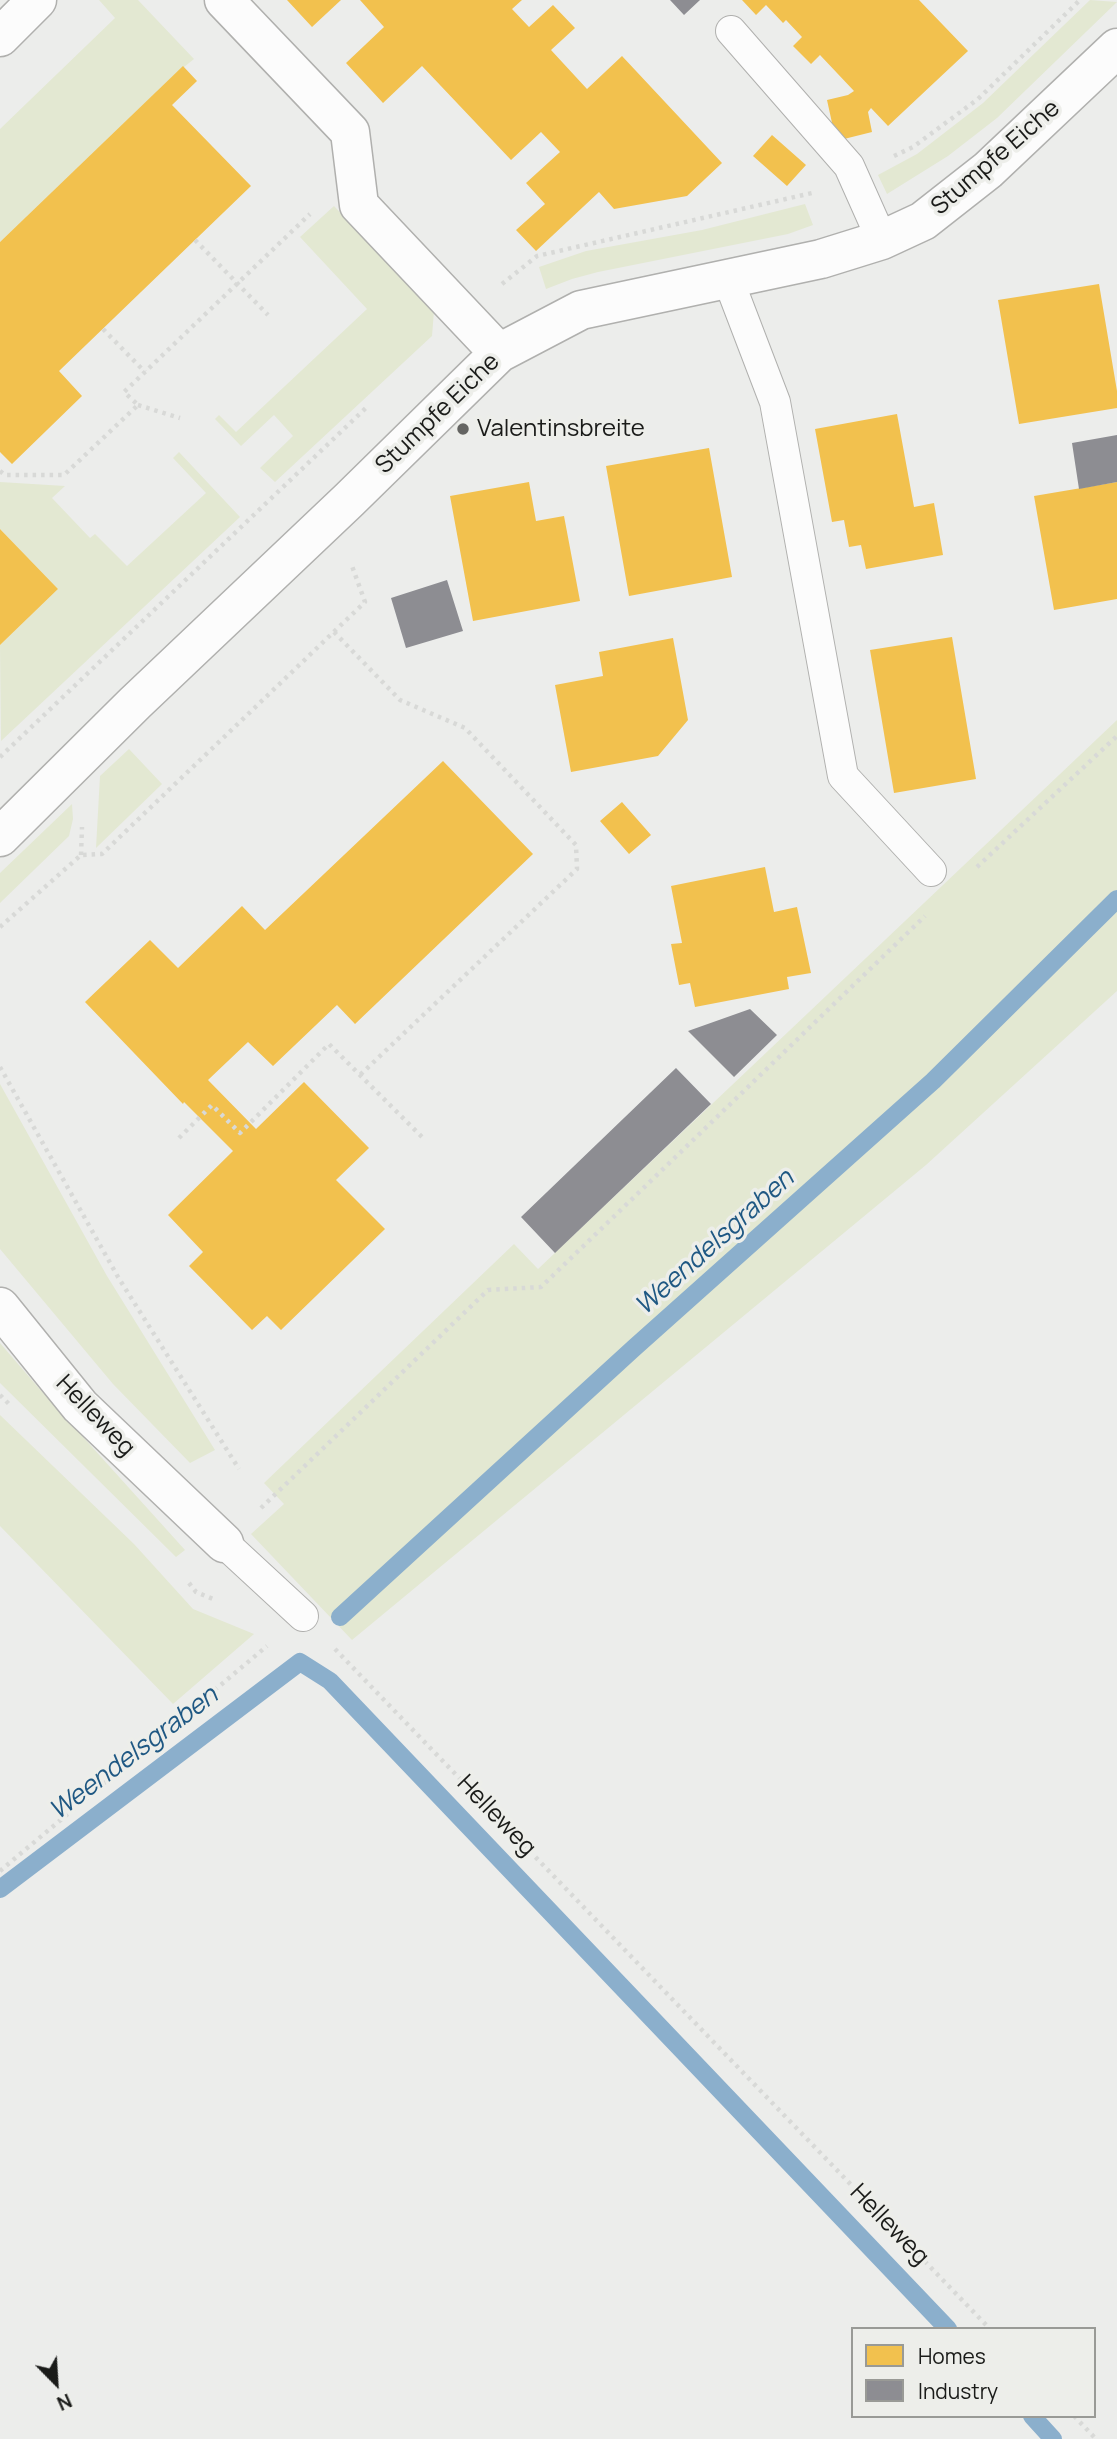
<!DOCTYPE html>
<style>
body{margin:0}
#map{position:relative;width:1117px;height:2439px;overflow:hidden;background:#ecedeb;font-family:Manrope,sans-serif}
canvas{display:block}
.legend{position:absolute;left:851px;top:2327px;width:245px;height:91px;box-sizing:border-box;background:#edeeea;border:2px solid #999a96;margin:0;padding:9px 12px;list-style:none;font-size:21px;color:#1a1b19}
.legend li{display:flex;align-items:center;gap:14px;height:35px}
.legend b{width:35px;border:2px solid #999a96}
.north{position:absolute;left:21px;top:2348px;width:70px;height:70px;-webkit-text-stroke:5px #edeeea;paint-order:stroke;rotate:156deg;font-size:19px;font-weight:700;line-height:28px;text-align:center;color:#1a1b19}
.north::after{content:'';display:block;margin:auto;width:24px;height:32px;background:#1a1b19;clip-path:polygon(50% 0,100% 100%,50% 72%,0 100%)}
</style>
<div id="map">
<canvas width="1117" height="2439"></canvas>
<ul class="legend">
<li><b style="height:19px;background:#f2c14e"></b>Homes</li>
<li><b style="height:19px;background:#8d8d92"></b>Industry</li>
</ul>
<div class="north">N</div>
</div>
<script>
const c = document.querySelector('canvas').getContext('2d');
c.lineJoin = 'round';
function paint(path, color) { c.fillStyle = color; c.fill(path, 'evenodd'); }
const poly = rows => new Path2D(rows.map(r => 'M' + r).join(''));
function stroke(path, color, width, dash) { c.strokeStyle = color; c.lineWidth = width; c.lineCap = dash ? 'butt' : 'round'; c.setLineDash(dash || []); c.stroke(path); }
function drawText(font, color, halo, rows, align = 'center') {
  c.font = font + ' Manrope,sans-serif'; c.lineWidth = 7; c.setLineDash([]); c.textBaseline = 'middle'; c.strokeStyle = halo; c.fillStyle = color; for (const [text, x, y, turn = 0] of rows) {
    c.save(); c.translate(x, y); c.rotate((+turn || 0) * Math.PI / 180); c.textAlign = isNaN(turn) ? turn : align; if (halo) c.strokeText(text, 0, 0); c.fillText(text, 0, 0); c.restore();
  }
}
paint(poly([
 [99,0,138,0,194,59,174,75,0,242,0,129,115,18],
 [1090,0,1117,2,997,118,948,156,887,194,878,175,917,154,983,103],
 [805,204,813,225,788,234,598,272,572,279,546,289,539,267,586,251,702,230],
 [334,206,434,311,432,336,275,482,260,468,293,436,274,415,241,446,215,419,219,415,236,432,367,309,300,237],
 [179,452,240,517,1,741,0,645,58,589,0,529,0,482,65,486,52,498,90,538,95,534,127,566,206,493,173,458],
 [1117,720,1117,991,926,1165,352,1640,251,1534,284,1504,264,1483,514,1244,538,1269],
 [129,749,162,784,96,848,100,776],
 [72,804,73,819,69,836,0,903,0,873],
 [0,1084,107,1276,215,1450,190,1463,113,1384,0,1249],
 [0,1343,37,1386,185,1550,176,1557,0,1383],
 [0,1415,134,1544,193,1609,254,1634,173,1704,0,1526]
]), '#e3e8d2');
paint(poly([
 [287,0,341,0,312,27],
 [360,0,522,0,512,9,529,27,553,5,575,28,551,50,587,89,622,56,722,163,687,196,614,209,599,192,536,251,516,230,545,204,526,183,560,152,541,132,511,160,422,66,383,103,346,63,384,27],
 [742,0,919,0,968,51,888,126,871,108,868,112,872,132,836,141,827,100,848,95,854,91,820,55,811,64,793,46,802,37,786,20,783,23,766,5,756,15],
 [183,66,197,81,172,105,251,186,59,371,82,396,12,464,0,452,0,242],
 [772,135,806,165,787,186,753,156],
 [1099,284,1117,391,1117,408,1019,424,998,300],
 [897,414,914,507,934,503,943,555,866,569,861,545,849,547,844,520,832,522,815,429],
 [709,448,732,577,629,596,606,466],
 [529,482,536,521,564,516,580,601,473,621,450,496],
 [1117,482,1117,599,1054,610,1034,496],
 [0,529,58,589,0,645],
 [952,637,976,779,894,793,870,650],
 [673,638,688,720,658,756,571,772,555,685,603,676,599,652],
 [443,761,533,854,355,1024,337,1005,273,1066,248,1042,208,1080,256,1129,304,1082,369,1148,336,1180,385,1229,281,1330,267,1316,252,1330,189,1266,203,1252,168,1215,233,1151,184,1102,183,1104,85,1002,150,940,178,968,242,906,265,930],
 [622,802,651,835,629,854,600,821],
 [765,867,774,912,797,907,811,973,787,977,789,989,695,1007,690,983,679,985,671,944,682,943,671,886]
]), '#f2c14e');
paint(poly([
 [670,0,700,0,684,15],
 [1117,435,1117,482,1079,489,1072,443],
 [447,580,463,631,406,648,391,598],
 [750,1009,777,1035,734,1077,688,1031],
 [676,1068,711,1104,555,1253,521,1217]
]), '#8d8d92');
stroke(poly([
 [340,1617,634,1348,933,1081,1117,899],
 [0,1889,300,1662,330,1681,948,2329],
 [1032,2416,1053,2439]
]), '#8bafcc', 18);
const service = poly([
 [731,31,849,166,882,240],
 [728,279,775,402,843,776,931,871],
 [224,1543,303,1616]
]);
const minor = poly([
 [224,0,350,132,359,205,499,353],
 [0,37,37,0],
 [0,837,135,703,349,500,499,353,581,310,821,259,882,240,923,221,988,170,1117,48],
 [0,1307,80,1406,224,1543]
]);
stroke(service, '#b0b0ae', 32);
stroke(minor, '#b0b0ae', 41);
stroke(poly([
 [894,156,913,147,978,99,1080,0],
 [195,240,268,315],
 [502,284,537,256,812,193],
 [103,329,145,372],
 [138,405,180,418],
 [0,471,5,475,64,475,138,405,124,392,310,214],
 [334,632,400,700,465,728,576,845,577,869,360,1075],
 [0,757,369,405],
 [81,855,82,827],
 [977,867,1117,736],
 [0,927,81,855,102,854,365,602,352,566],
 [0,1067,118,1277,239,1469],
 [179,1138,212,1105,240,1133,329,1044,423,1138],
 [0,1395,9,1404],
 [261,1508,488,1290,541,1287,925,916],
 [189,1583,196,1592,213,1599],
 [335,1649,990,2329],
 [0,1871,267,1646],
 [1074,2416,1096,2439]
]), '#d8d9d7', 4.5, [3.5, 5]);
stroke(service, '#fcfcfc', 30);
stroke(minor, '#fcfcfc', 38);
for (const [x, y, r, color] of [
 [463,429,7,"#646462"]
]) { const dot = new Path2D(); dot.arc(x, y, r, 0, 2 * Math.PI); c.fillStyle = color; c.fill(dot); stroke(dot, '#edeeea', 2.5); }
drawText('24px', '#1a1b19', '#edeeea', [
 ["Stumpfe Eiche",996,158,-41],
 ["Stumpfe Eiche",438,414,-44],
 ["Helleweg",95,1416,46],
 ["Helleweg",496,1816,46],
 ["Helleweg",889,2225,46]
]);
drawText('24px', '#1a1b19', '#edeeea', [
 ["Valentinsbreite",477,429]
], 'left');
drawText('italic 26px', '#1f5883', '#edeeea', [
 ["Weendelsgraben",715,1243,-42],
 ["Weendelsgraben",134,1754,-37]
]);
</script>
